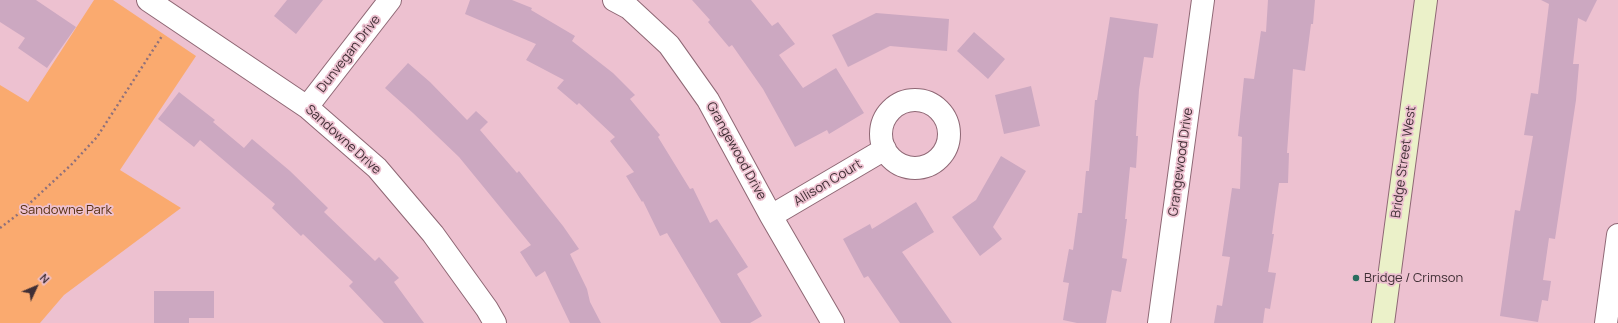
<!DOCTYPE html>
<style>
body{margin:0}
#map{position:relative;width:1618px;height:323px;overflow:hidden;background:#edc1d0;font-family:Manrope,sans-serif}
canvas{display:block}
.north{position:absolute;left:16px;top:267px;width:40px;height:40px;-webkit-text-stroke:3px #edc1d0;paint-order:stroke;rotate:46deg;font-size:11px;font-weight:700;line-height:16px;text-align:center;color:#402f35}
.north::after{content:'';display:block;margin:auto;width:14px;height:18px;background:#402f35;clip-path:polygon(50% 0,100% 100%,50% 72%,0 100%)}
</style>
<div id="map">
<canvas width="1618" height="323"></canvas>
<div class="north">N</div>
</div>
<script>
const c = document.querySelector('canvas').getContext('2d');
c.lineJoin = 'round';
function paint(path, color) { c.fillStyle = color; c.fill(path, 'evenodd'); }
const poly = rows => new Path2D(rows.map(r => 'M' + r).join(''));
function stroke(path, color, width, dash) { c.strokeStyle = color; c.lineWidth = width; c.lineCap = dash ? 'butt' : 'round'; c.setLineDash(dash || []); c.stroke(path); }
function drawText(font, color, halo, rows, align = 'center') {
  c.font = font + ' Manrope,sans-serif'; c.lineWidth = 3.5; c.setLineDash([]); c.textBaseline = 'middle'; c.strokeStyle = halo; c.fillStyle = color; for (const [text, x, y, turn = 0] of rows) {
    c.save(); c.translate(x, y); c.rotate((+turn || 0) * Math.PI / 180); c.textAlign = isNaN(turn) ? turn : align; if (halo) c.strokeText(text, 0, 0); c.fillText(text, 0, 0); c.restore();
  }
}
paint(poly([
 [94,0,113,0,196,56,120,170,181,208,64,295,40,323,0,323,0,85,28,102]
]), '#faaa6f');
paint(poly([
 [0,0,36,0,76,27,47,68,18,48,25,38,0,22],
 [287,0,323,0,296,34,274,16],
 [470,0,512,0,532,8,531,10,575,36,572,41,613,73,635,95,630,99,660,135,658,137,690,189,693,188,710,223,717,219,748,267,737,274,762,316,750,323,721,323,667,233,660,236,643,201,642,202,626,176,634,172,610,141,615,137,579,103,577,105,557,88,564,80,526,60,536,44,465,14],
 [692,0,751,0,772,26,778,22,795,44,779,55,803,88,836,68,864,113,829,134,827,130,795,147,763,89,732,45,729,47,708,22,710,20],
 [1268,0,1315,0,1313,24,1311,24,1305,71,1293,69,1287,153,1289,153,1288,183,1279,183,1272,234,1274,234,1268,272,1276,273,1270,309,1265,308,1263,323,1214,323,1217,305,1222,306,1230,257,1222,256,1232,188,1240,189,1242,137,1238,136,1244,78,1254,79,1261,31,1266,32],
 [1541,0,1597,0,1586,22,1578,18,1573,64,1579,64,1576,100,1555,239,1549,238,1543,280,1551,281,1548,301,1542,300,1538,322,1500,316,1515,210,1520,211,1533,136,1524,135,1531,93,1538,94,1549,4],
 [876,13,949,19,947,51,890,46,848,67,832,35],
 [1110,17,1158,24,1153,58,1144,57,1139,90,1136,136,1138,136,1136,168,1130,167,1125,219,1127,219,1122,258,1127,259,1121,292,1112,290,1106,323,1077,323,1063,320,1069,283,1063,282,1069,249,1073,250,1078,213,1082,213,1086,171,1089,171,1095,100,1097,100],
 [974,32,1005,59,988,79,957,51],
 [408,63,430,82,467,120,476,111,488,122,480,130,517,173,519,171,563,226,579,249,570,254,587,289,590,302,601,323,570,323,545,271,536,277,520,252,531,245,459,157,413,113,385,88],
 [1031,86,1040,126,1004,134,995,95],
 [179,92,215,120,213,122,244,148,252,139,290,171,328,208,324,212,375,261,379,257,399,278,394,282,424,323,384,323,349,286,353,282,303,234,301,236,272,208,275,204,200,140,194,147,158,119],
 [1001,156,1026,171,993,227,1002,239,980,256,952,217,976,200],
 [916,202,934,232,902,252,952,323,900,323,868,276,864,278,843,239,870,224,872,229],
 [154,291,214,291,214,318,189,318,189,323,154,323]
]), '#cca8c1');
const minor = poly([
 [148,0,307,107,377,168,433,234,487,309,495,323],
 [614,0,629,8,669,45,708,100,771,216,833,323],
 '881 134a34 34 0 1 1 68 0a34 34 0 1 1-68 0Z',
 [307,107,390,0],
 [771,216,885,149],
 [1159,323,1203,0],
 [1606,323,1618,235]
]);
const secondary = poly([
 [1383,323,1426,0]
]);
stroke(minor, '#8e6774', 24);
stroke(secondary, '#8e6774', 24);
stroke(poly([
 [0,228,17,215,71,165,97,137,162,36]
]), '#8f717b', 2.5, [2, 3]);
stroke(minor, '#fff', 22);
stroke(secondary, '#ebf1c9', 22);
for (const [x, y, r, color] of [
 [1356,278,4,"#2a6d5f"]
]) { const dot = new Path2D(); dot.arc(x, y, r, 0, 2 * Math.PI); c.fillStyle = color; c.fill(dot); stroke(dot, '#edc1d0', 1.5); }
drawText('13px', '#402f35', '#edc1d0', [
 ["Dunvegan Drive",349,54,-52],
 ["Sandowne Drive",343,140,42],
 ["Grangewood Drive",736,151,61],
 ["Grangewood Drive",1181,162,-82],
 ["Bridge Street West",1404,162,-82],
 ["Allison Court",828,183,-31]
]);
drawText('13px', '#563011', '#edc1d0', [
 ["Sandowne Park",66,210]
]);
drawText('13px', '#402f35', '#edc1d0', [
 ["Bridge / Crimson",1364,278]
], 'left');
</script>
